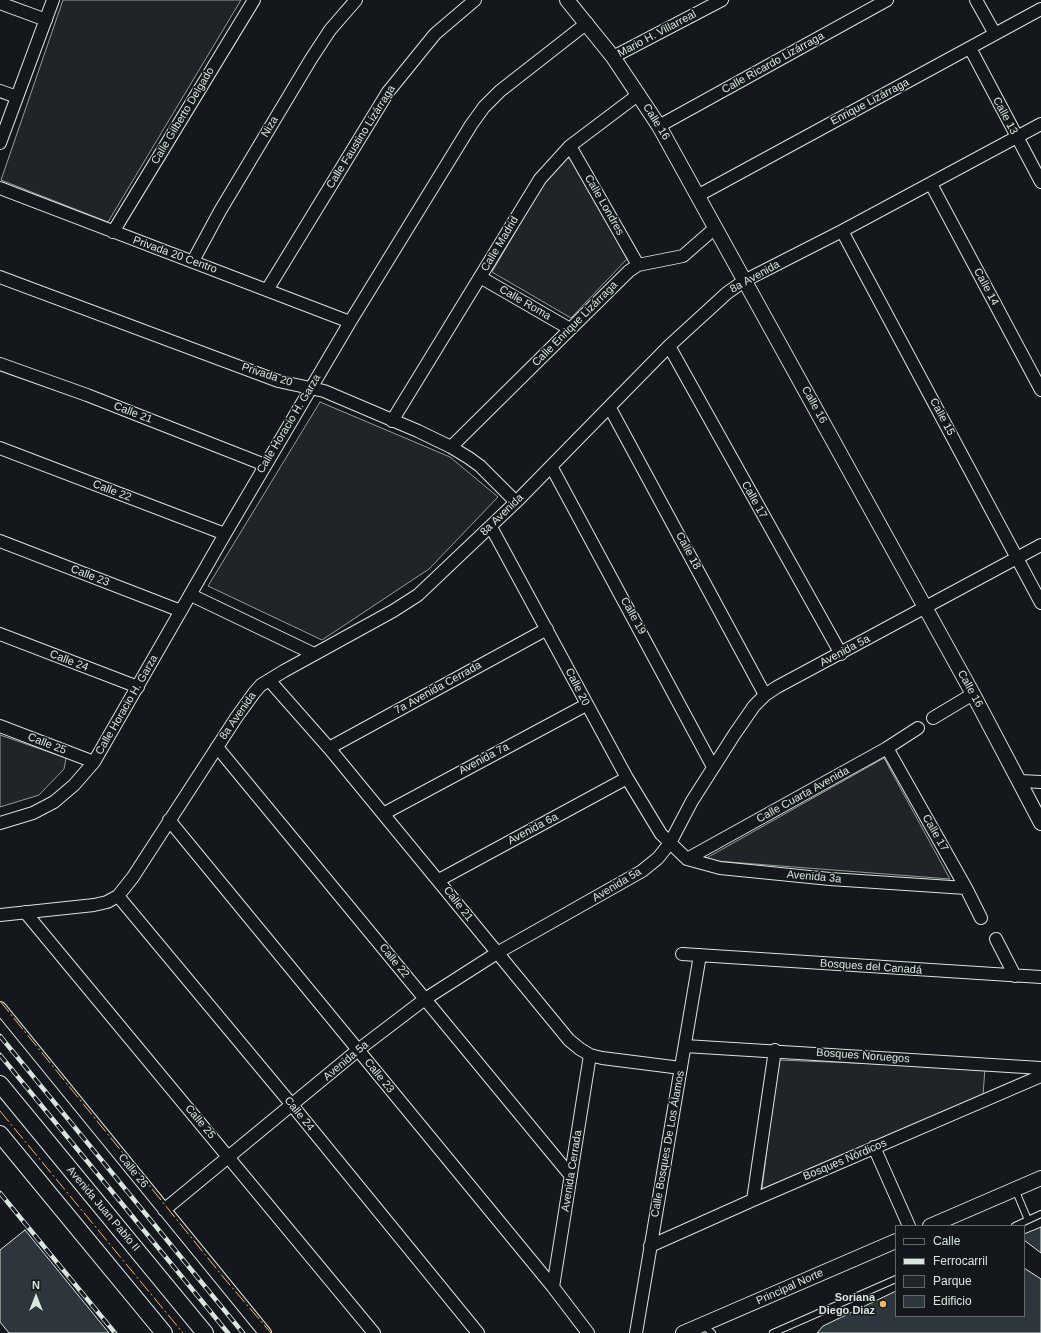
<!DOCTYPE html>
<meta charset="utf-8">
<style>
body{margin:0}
#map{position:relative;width:1041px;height:1333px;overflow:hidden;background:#14181c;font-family:Arial,sans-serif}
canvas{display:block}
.legend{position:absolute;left:895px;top:1225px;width:130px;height:92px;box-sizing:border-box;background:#14181c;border:1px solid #626a69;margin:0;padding:5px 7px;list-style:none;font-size:12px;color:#d8e6dc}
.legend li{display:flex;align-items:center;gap:8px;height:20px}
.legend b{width:20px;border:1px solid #626a69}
.north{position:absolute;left:16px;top:1277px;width:40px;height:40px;-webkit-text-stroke:3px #14181c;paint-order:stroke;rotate:0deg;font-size:11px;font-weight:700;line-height:16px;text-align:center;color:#d8e6dc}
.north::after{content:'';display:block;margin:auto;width:14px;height:18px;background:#d8e6dc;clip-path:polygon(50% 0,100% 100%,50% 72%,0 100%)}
</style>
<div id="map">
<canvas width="1041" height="1333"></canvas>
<ul class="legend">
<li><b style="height:5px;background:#14181c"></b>Calle</li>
<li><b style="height:5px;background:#d8e6dc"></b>Ferrocarril</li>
<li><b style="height:11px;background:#202428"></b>Parque</li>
<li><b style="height:11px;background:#2c363c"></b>Edificio</li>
</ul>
<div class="north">N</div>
</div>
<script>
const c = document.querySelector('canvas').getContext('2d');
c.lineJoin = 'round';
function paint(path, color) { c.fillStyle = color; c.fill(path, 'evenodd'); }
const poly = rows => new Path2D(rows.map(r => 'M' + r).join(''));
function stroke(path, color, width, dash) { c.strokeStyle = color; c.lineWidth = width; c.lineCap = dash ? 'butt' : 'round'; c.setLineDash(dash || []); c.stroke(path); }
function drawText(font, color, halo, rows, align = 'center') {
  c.font = font + ' Arial,sans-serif'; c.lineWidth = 3; c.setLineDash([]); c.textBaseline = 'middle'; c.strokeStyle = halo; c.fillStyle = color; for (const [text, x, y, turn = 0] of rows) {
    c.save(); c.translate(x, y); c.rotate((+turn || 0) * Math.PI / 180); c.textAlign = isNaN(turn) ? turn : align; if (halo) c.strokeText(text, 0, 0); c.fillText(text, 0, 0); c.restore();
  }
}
const green = poly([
 [63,0,241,0,108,222,1,180,63,0],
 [569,158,574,161,627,259,571,318,492,272,541,188,563,160,569,158],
 [320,402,450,457,498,497,429,569,322,640,208,586,320,402],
 [0,735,66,758,64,769,39,795,0,807,0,735],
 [884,758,950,879,703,860,884,758],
 [778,1060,985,1068,983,1095,762,1189,778,1060]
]);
paint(green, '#202428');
stroke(green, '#939e99', 1);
const building = poly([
 [1041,1227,1041,1253,1024,1240,1024,1234,1041,1227],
 [25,1230,109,1333,9,1333,0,1322,0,1250,25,1230],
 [1024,1268,1041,1279,1041,1333,817,1333,823,1326,896,1291,896,1316,1024,1316,1024,1268]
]);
paint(building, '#2c363c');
stroke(building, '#d8e6dc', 1);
const service = poly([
 [1015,1189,1028,1220],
 [1015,1226,1041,1214],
 [703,1325,712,1333],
 [773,1333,896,1279]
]);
const minor = poly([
 [976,0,995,34],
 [0,3,46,20],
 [970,48,1041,182],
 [613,57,722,0],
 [0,91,17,97],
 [659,126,887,0],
 [0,143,53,0],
 [570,146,638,265],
 [931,184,1041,390],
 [0,188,350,322],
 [699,195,1041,9],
 [842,231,1041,603],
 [113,232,254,0],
 [193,261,220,211,311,59,330,30,356,0],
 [0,277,278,381,324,391,418,431,451,447,469,458,480,466,516,502],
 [480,277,570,329],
 [267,290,388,92,435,34,475,0],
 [669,346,841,654],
 [0,364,87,395,265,465],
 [610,408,765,695],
 [392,421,540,179,570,146,639,94],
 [451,447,629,271,638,265,683,256,715,228],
 [0,448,225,534],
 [551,466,713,767],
 [491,527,627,778,661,834,687,859,720,868,830,879,966,888],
 [0,541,181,611],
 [191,595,314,654],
 [0,634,138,687],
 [269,680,329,748,569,1040,580,1049,590,1055,602,1058,681,1068],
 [933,718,973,694],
 [0,726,94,762],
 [217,747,571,1176],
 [329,748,547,629],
 [887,748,966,888,981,918],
 [1020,781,1041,782],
 [383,814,586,705],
 [169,820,553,1287,588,1333],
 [0,823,33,813,54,802,74,785,94,762,225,534,350,322,471,125,484,107,500,91,587,23],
 [687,859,887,748,918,728],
 [439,880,627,778],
 [118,896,292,1105,478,1333],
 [25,912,374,1333],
 [0,915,94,905,107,902,118,896,133,877,236,718,254,693,261,685,284,671,393,611,418,595,516,502,669,346,727,293,744,281,842,231,1041,124],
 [996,939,1015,976],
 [682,954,1041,977],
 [0,1008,265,1333],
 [685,1046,1041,1068],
 [874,1147,909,1226],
 [753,1200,775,1050],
 [164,1210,358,1050,425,999,497,953,642,871,658,858,670,843,692,801,734,735,754,706,765,695,777,687,1041,545],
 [650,1246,753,1200,1041,1076],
 [553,1287,590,1055],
 [636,1333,700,955]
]);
const tertiary = poly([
 [567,0,613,57,659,126,973,694,1041,823],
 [930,1226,1041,1178],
 [683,1333,896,1241]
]);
const secondary = poly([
 [0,1084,205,1333],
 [0,1134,164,1333]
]);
stroke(service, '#d8e6dc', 8);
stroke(minor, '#d8e6dc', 14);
stroke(tertiary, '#d8e6dc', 16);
stroke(secondary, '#d8e6dc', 18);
stroke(service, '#14181c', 6);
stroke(minor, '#14181c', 12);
stroke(tertiary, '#14181c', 14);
stroke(secondary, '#14181c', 16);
const rail = poly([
 [0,1036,243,1333],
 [0,1055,228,1333],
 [0,1193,115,1333]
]);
stroke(rail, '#d8e6dc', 4.5);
stroke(rail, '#14181c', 3, [9]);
stroke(poly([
 [0,1001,224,1278,271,1333],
 [0,1111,183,1333]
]), '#ffb74d', 1, [14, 3, 2, 3]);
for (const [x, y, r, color] of [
 [883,1304,4,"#ffb74d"]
]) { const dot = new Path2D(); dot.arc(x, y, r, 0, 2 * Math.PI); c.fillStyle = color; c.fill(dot); stroke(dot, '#14181c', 1.5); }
drawText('11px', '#d8e6dc', '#14181c', [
 ["Mario H. Villarreal",657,34,-28],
 ["Calle Ricardo Lizárraga",773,63,-29],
 ["Enrique Lizárraga",870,102,-28],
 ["Calle Gilberto Delgado",183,116,-59],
 ["Calle 13",1005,116,62],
 ["Calle 16",656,122,58],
 ["Niza",270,127,-59],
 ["Calle Faustino Lizárraga",361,137,-58],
 ["Calle Londres",604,205,60],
 ["Calle Madrid",500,244,-59],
 ["Privada 20 Centro",175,255,20],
 ["8a Avenida",755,277,-29],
 ["Calle 14",986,287,62],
 ["Calle Roma",525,303,30],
 ["Calle Enrique Lizárraga",575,324,-45],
 ["Privada 20",267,375,18],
 ["Calle 16",814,405,61],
 ["Calle 21",133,413,21],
 ["Calle 15",942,417,62],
 ["Calle Horacio H. Garza",289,424,-59],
 ["Calle 22",112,491,21],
 ["Calle 17",754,500,61],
 ["8a Avenida",502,515,-44],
 ["Calle 18",688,551,62],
 ["Calle 23",90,576,21],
 ["Calle 19",633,616,61],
 ["Avenida 5a",845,651,-28],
 ["Calle 24",69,661,21],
 ["Calle 20",577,687,63],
 ["7a Avenida Cerrada",438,688,-29],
 ["Calle 16",970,689,61],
 ["Calle Horacio H. Garza",127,705,-60],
 ["8a Avenida",238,716,-55],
 ["Calle 25",47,744,21],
 ["Avenida 7a",484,759,-28],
 ["Calle Cuarta Avenida",803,795,-29],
 ["Avenida 6a",533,829,-28],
 ["Calle 17",935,833,60],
 ["Avenida 3a",814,877,5],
 ["Avenida 5a",617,885,-31],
 ["Calle 21",458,904,52],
 ["Calle 22",394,961,51],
 ["Bosques del Canadá",871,967,4],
 ["Bosques Noruegos",863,1056,4],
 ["Avenida 5a",346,1061,-40],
 ["Calle 23",379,1076,51],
 ["Calle 24",299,1114,51],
 ["Calle 25",200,1122,50],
 ["Calle Bosques De Los Álamos",668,1144,-80],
 ["Bosques Nórdicos",845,1160,-23],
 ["Calle 26",133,1171,51],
 ["Avenida Cerrada",572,1171,-81],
 ["Avenida Juan Pablo II",103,1209,50],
 ["Principal Norte",790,1287,-24]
]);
drawText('bold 11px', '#d8e6dc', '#14181c', [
 ["Soriana",875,1298],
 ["Diego Diaz",875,1311]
], 'right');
</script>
